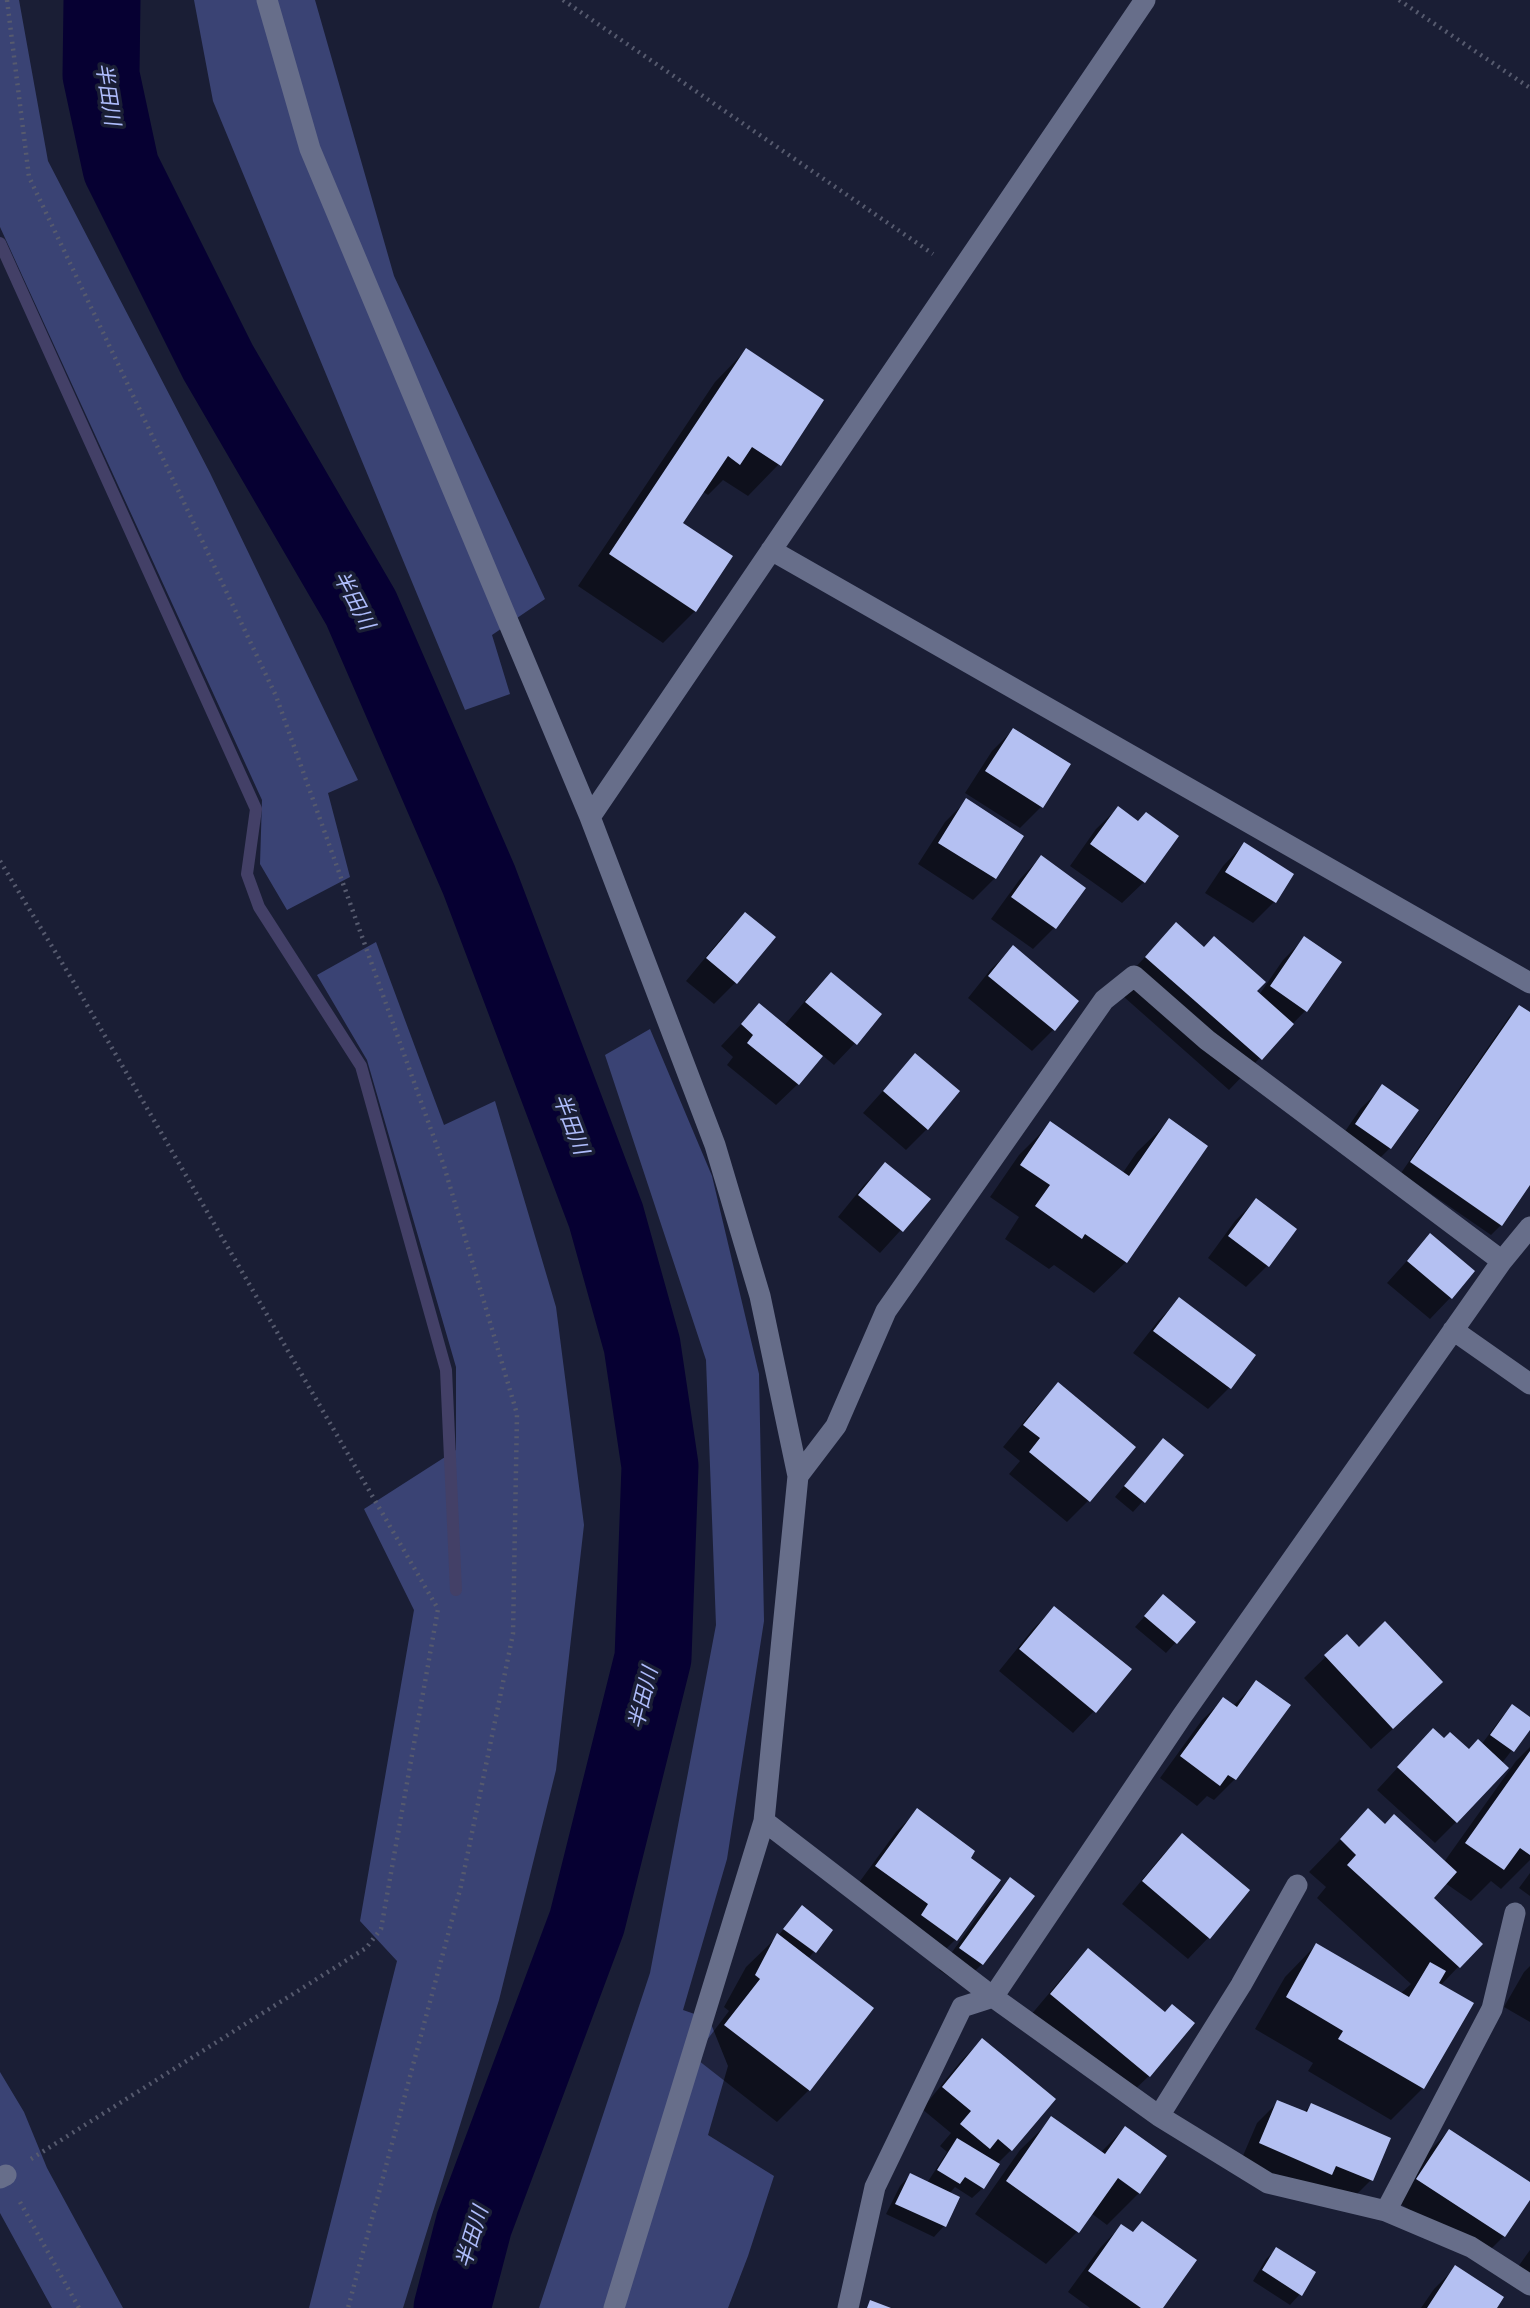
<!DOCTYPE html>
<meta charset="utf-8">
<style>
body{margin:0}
canvas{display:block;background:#1a1e35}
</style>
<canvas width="1530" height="2308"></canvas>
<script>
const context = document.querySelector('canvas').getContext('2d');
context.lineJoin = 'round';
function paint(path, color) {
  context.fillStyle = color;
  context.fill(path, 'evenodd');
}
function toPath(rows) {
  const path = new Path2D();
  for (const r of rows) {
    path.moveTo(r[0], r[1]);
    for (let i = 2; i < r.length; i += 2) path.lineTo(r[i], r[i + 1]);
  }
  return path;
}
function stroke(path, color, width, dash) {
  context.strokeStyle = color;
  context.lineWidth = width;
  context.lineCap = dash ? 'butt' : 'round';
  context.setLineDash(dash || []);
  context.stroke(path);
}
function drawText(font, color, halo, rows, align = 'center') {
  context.font = font + ' Commissioner,"Noto Sans JP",sans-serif';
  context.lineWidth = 7;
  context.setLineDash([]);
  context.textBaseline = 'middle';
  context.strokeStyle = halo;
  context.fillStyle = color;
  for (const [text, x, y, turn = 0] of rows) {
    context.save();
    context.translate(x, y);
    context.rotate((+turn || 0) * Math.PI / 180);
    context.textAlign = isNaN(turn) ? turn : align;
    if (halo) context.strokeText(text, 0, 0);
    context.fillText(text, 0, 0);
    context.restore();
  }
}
const green = toPath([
 [0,0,19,0,48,161,210,473,358,780,328,793,350,877,287,910,260,864,262,800,0,227],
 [194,0,315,0,394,276,545,599,492,635,510,694,465,710,213,101],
 [376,942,444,1125,495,1101,556,1307,584,1525,556,1770,499,2000,403,2308,309,2308,397,1961,360,1921,414,1610,364,1509,456,1450,456,1367,367,1060,317,975],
 [650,1029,712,1176,759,1374,764,1621,727,1859,683,2010,709,2019,728,2066,708,2135,774,2176,748,2256,728,2308,539,2308,650,1973,716,1625,706,1360,605,1055],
 [0,2072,24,2112,47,2168,123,2308,52,2308,0,2213]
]);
const shadow = toPath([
 [746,350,779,464,748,496,723,480,708,495,702,491,680,523,695,611,663,643,578,586,715,382],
 [1013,730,1069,765,1041,807,1020,828,965,793,992,751],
 [966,801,1021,836,995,878,973,900,918,864,945,822],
 [1118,808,1137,823,1177,836,1144,882,1122,903,1070,866,1096,829],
 [1244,844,1274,902,1253,923,1205,893,1223,866],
 [1041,857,1083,888,1054,928,1033,949,991,919,1020,879],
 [745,914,773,937,735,983,714,1004,686,981,724,935],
 [1176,924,1259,995,1283,960,1305,938,1306,1010,1229,1090,1115,989],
 [1013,948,1077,1001,1053,1030,1032,1051,968,998,991,969],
 [831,974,855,1043,834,1065,822,1055,798,1084,776,1105,727,1065,733,1057,721,1046,759,1005,784,1026,810,995],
 [1520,1007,1530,1014,1530,1182,1501,1225,1491,1235,1401,1173,1509,1017],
 [915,1055,927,1129,906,1150,863,1113],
 [1383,1087,1390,1148,1369,1169,1335,1146,1361,1108],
 [1169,1121,1126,1262,1094,1293,1054,1265,1049,1269,1005,1239,1019,1217,990,1197,1019,1155,1050,1124,1122,1174,1137,1152],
 [885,1164,929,1199,880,1253,838,1217,864,1185],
 [1256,1200,1295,1229,1267,1266,1246,1287,1208,1258,1235,1221],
 [1430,1235,1451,1297,1430,1319,1387,1283],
 [1179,1300,1253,1355,1229,1388,1208,1409,1133,1353,1158,1321],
 [1058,1385,1133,1447,1088,1501,1067,1522,1009,1474,1020,1461,1003,1447,1037,1406],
 [1153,1451,1143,1501,1133,1512,1115,1497],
 [1153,1607,1176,1642,1166,1653,1135,1627],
 [1054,1608,1094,1711,1073,1733,999,1671,1033,1629],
 [1347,1636,1420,1704,1371,1749,1304,1678],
 [1257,1682,1235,1779,1214,1800,1207,1796,1197,1806,1160,1778,1202,1720,1224,1699,1233,1706],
 [1512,1706,1530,1719,1530,1727,1456,1822,1435,1843,1377,1790,1412,1752,1444,1740,1469,1751,1481,1745,1502,1717],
 [1530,1747,1530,1860,1501,1889,1491,1881,1471,1901,1445,1883,1431,1898,1480,1944,1440,1986,1423,2088,1391,2120,1308,2071,1313,2063,1255,2029,1285,1977,1316,1945,1400,1994,1411,1984,1317,1898,1326,1887,1309,1872,1368,1811,1385,1826,1444,1862,1516,1761],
 [917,1811,968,1858,999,1880,955,1940,934,1961,855,1888,896,1832],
 [1182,1835,1209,1937,1188,1959,1122,1904,1161,1857],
 [1530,1873,1530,1896,1519,1888],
 [1010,1879,982,1964,961,1985,939,1970,989,1901],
 [802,1907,831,1930,808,1959,872,2008,809,2090,777,2122,694,2057,729,2011,724,2007,746,1967,778,1936],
 [1088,1950,1149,2076,1127,2097,1030,2016,1067,1972],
 [1530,1966,1530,2022,1504,2007,1524,1972],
 [982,2040,1011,2150,998,2163,983,2188,972,2198,955,2187,949,2194,958,2198,944,2226,934,2237,886,2214,900,2186,910,2175,927,2183,947,2152,940,2146,951,2133,922,2109,961,2061],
 [1278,2102,1304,2112,1311,2105,1371,2180,1350,2201,1239,2165,1257,2123],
 [1052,2119,1100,2153,1125,2128,1139,2193,1107,2225,1091,2213,1077,2232,1046,2264,975,2214,1020,2150],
 [1449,2131,1530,2184,1530,2197,1504,2236,1483,2257,1396,2201,1428,2152],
 [1121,2226,1161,2308,1090,2308,1068,2292,1100,2248],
 [1277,2249,1300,2294,1290,2305,1253,2281,1266,2259],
 [1530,2250,1530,2292,1510,2278],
 [1455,2268,1495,2308,1421,2308,1434,2289]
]);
const stream = toPath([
 [0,243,256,809,247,874,259,907,361,1066,446,1370,456,1590]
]);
const river = toPath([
 [102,0,101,75,121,168,218,362,361,608,479,880,606,1216,642,1345,660,1466,653,1658,587,1922,474,2224,452,2308]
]);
const building = toPath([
 [746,348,824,400,781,466,752,447,740,465,728,456,683,523,733,556,696,612,609,554],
 [1013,728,1071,764,1043,808,985,771],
 [966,798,1024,836,996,879,938,843],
 [1118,806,1138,821,1146,812,1179,836,1145,883,1090,844],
 [1244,842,1294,874,1276,903,1225,872],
 [1041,855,1086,888,1056,929,1011,897],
 [745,912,776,937,737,984,706,958],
 [1176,922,1204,947,1214,936,1266,982,1257,991,1294,1024,1262,1060,1145,957],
 [1304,936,1342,962,1307,1012,1270,986],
 [1013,945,1079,1001,1055,1031,988,976],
 [831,972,882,1014,857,1045,805,1002],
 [759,1003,823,1056,799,1085,747,1043,753,1035,741,1024],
 [1519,1005,1530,1012,1530,1185,1502,1226,1410,1162],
 [915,1053,960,1091,928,1130,883,1091],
 [1382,1084,1419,1110,1391,1149,1355,1124],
 [1169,1118,1208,1146,1127,1263,1085,1234,1082,1239,1035,1206,1050,1185,1020,1165,1050,1121,1129,1176],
 [885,1162,931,1199,903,1232,858,1195],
 [1256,1198,1297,1229,1269,1267,1228,1236],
 [1430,1233,1475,1271,1452,1299,1407,1261],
 [1179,1297,1256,1355,1231,1389,1153,1331],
 [1058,1382,1136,1447,1090,1502,1029,1452,1040,1438,1023,1425],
 [1163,1438,1184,1455,1145,1503,1124,1486],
 [1163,1594,1196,1622,1177,1644,1144,1616],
 [1054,1606,1132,1669,1096,1713,1019,1649],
 [1385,1621,1443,1682,1393,1729,1324,1655,1347,1634,1359,1647],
 [1256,1680,1291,1705,1236,1780,1228,1775,1220,1786,1180,1756,1223,1697,1237,1707],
 [1512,1704,1530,1717,1530,1730,1514,1752,1490,1735],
 [1433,1728,1444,1738,1450,1732,1469,1749,1478,1739,1509,1768,1457,1823,1397,1767],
 [1530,1751,1530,1855,1520,1848,1504,1870,1465,1843],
 [917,1808,975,1851,971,1858,1001,1880,957,1941,921,1915,928,1904,875,1866],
 [1368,1808,1385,1824,1394,1814,1457,1872,1434,1898,1483,1944,1460,1968,1347,1865,1356,1855,1340,1839],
 [1182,1833,1250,1890,1210,1939,1142,1881],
 [1010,1877,1035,1896,983,1965,959,1948],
 [802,1905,833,1930,816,1953,783,1929],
 [777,1933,874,2008,810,2091,724,2025,760,1979,755,1975],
 [1316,1943,1409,1997,1430,1962,1446,1971,1439,1983,1474,2003,1424,2089,1338,2039,1343,2031,1286,1997],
 [1088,1948,1165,2012,1172,2004,1195,2023,1150,2077,1050,1994],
 [982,2038,1056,2099,1012,2151,998,2139,990,2149,960,2124,971,2111,942,2087],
 [1277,2100,1307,2112,1311,2103,1391,2138,1373,2181,1336,2166,1332,2175,1259,2143],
 [1051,2116,1105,2154,1125,2126,1167,2156,1140,2194,1118,2178,1079,2233,1006,2181],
 [1449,2129,1530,2182,1530,2200,1505,2237,1416,2179],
 [957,2138,1000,2164,984,2189,965,2177,960,2184,937,2170],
 [910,2173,960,2197,946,2227,895,2204],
 [1142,2221,1197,2260,1163,2308,1141,2308,1088,2271,1121,2224,1133,2232],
 [1276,2247,1316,2272,1302,2296,1262,2270],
 [1455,2265,1504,2297,1497,2308,1427,2308],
 [870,2300,891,2308,867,2308]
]);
const path = toPath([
 [7,0,29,177,276,696,444,1166,517,1414,513,1634,461,1886,348,2308],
 [563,0,933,254],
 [1399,0,1530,88],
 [0,861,73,981,438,1609,381,1929,366,1948,31,2159],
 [20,2202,79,2308]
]);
const minor = toPath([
 [267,0,310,149,590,817,715,1145,760,1296,798,1476,764,1821,614,2308],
 [771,550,1530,983],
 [590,817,1145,0],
 [1453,1330,1530,1384],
 [798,1476,836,1426,886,1311,1104,1000,1134,976,1207,1040,1502,1261],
 [764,1821,993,1997,1159,2116,1268,2183,1386,2211,1471,2247,1530,2285],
 [1159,2116,1241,1985,1297,1885],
 [0,2178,6,2175],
 [1386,2211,1492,2009,1515,1913],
 [848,2308,875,2187,962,2007,993,1997,1182,1716,1502,1261,1530,1227]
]);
const waterNames = [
 ["半田川",108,94,81],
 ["半田川",354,600,62],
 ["半田川",571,1124,69],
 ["半田川",643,1698,-76],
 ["半田川",472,2237,-73]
];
paint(green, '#3a4374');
paint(shadow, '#0007');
stroke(stream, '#434067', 12);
stroke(river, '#060032', 77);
paint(building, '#b4c0f2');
stroke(path, '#565a6e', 4.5, [2, 5]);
stroke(minor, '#676e8a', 21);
drawText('italic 21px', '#aebcfb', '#1a1e35', waterNames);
</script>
